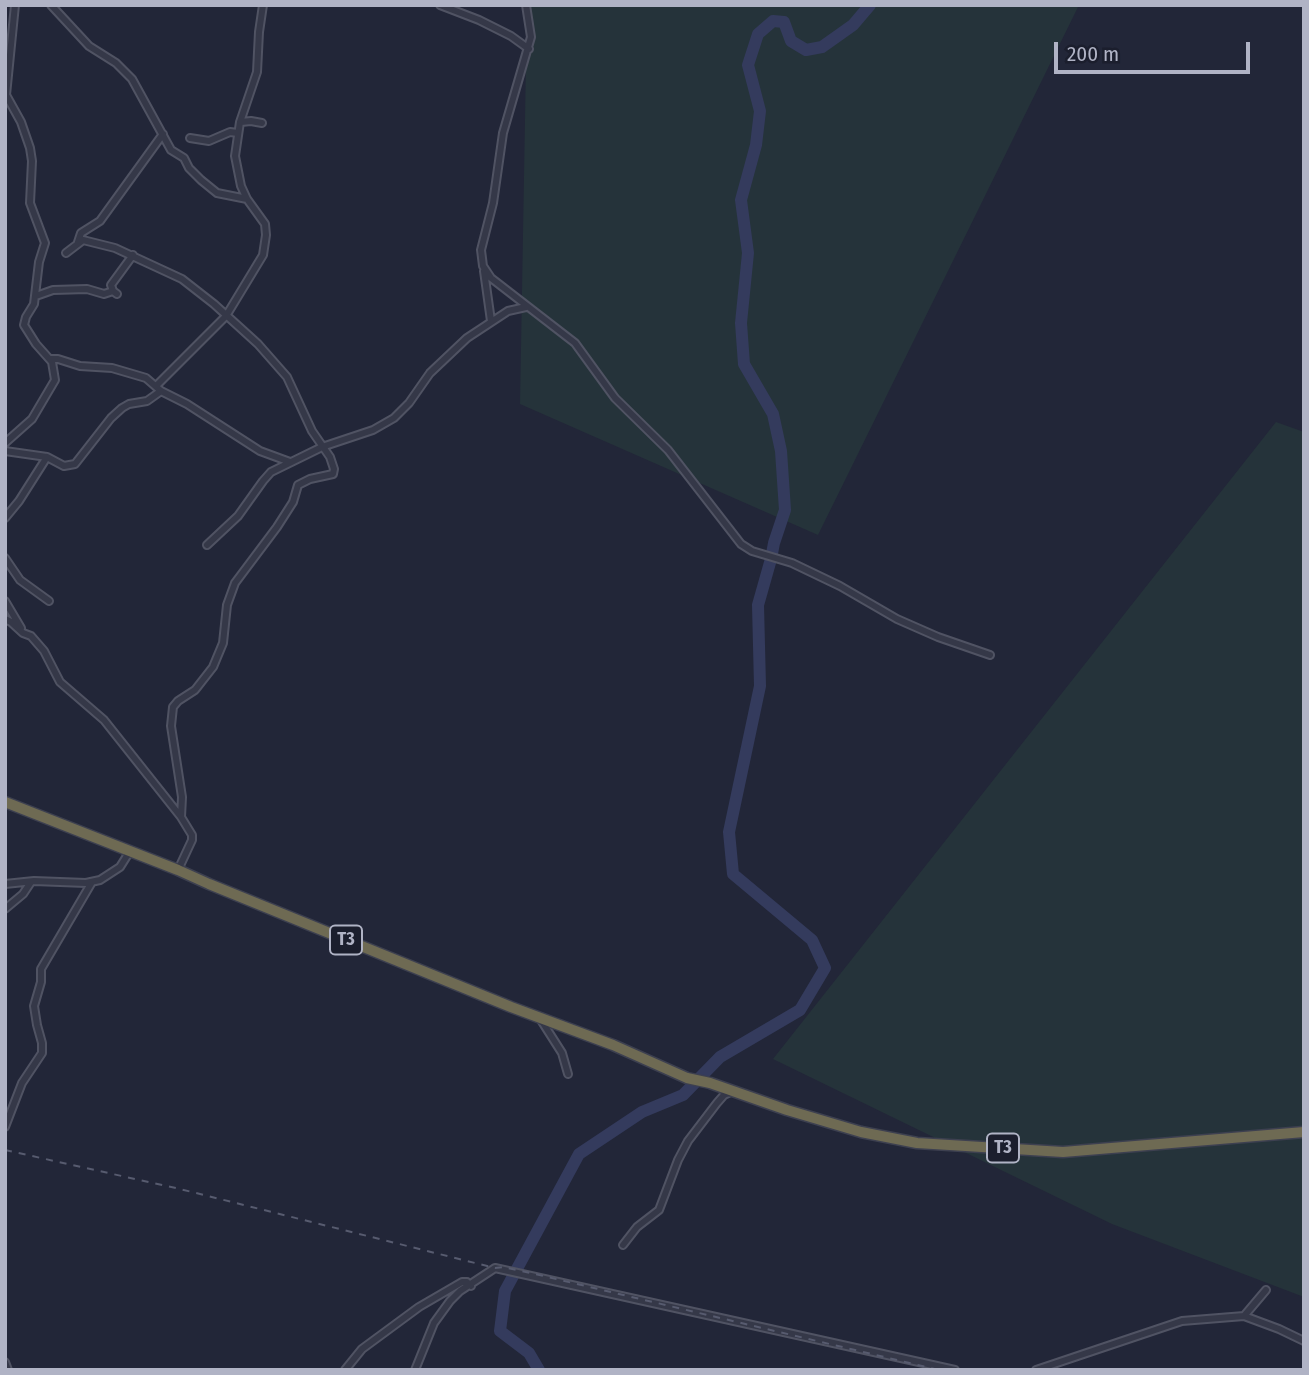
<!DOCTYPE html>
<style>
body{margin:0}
#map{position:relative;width:1309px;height:1375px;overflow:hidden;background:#222638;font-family:"Fira Sans Condensed",sans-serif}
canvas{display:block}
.frame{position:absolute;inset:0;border:7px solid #b0b3c5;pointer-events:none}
.scale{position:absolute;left:1054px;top:42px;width:196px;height:32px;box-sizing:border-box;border:4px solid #b0b3c5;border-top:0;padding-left:9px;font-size:21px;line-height:24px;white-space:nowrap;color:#b0b3c5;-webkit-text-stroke:5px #1b1e2d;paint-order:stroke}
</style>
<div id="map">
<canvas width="1309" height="1375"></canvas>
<div class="frame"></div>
<div class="scale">200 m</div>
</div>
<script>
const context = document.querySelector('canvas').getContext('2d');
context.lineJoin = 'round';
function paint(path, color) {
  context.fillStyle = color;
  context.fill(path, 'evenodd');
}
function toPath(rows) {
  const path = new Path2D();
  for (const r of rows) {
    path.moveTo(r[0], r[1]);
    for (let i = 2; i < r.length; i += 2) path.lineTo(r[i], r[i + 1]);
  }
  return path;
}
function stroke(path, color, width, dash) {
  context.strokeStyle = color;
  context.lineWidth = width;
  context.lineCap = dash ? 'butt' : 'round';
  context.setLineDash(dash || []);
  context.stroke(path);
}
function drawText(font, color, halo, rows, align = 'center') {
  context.font = font + ' "Fira Sans Condensed",sans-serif';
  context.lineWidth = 5;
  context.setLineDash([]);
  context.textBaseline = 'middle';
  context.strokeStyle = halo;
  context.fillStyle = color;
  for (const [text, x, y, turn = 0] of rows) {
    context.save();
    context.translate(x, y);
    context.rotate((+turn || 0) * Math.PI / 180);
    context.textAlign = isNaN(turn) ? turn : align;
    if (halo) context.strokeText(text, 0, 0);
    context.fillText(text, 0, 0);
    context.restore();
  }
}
const green = toPath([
 [527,5,1079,5,818,535,520,404],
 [1276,422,1304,432,1304,1297,1112,1224,773,1059]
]);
const river = toPath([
 [539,1370,529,1353,500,1331,505,1291,579,1154,642,1112,683,1095,720,1057,800,1010,825,968,812,940,733,874,729,832,760,686,758,605,771,559,774,543,785,510,781,451,773,414,744,364,741,323,748,253,741,200,756,145,760,111,748,65,758,34,773,21,784,22,791,41,806,50,822,47,853,25,870,5]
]);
const minor = toPath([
 [51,5,89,46,116,63,132,79,171,150,184,158,189,168,201,180,217,193,247,199],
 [440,5,479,20,511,36,529,49],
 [526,5,531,37,503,133,493,203,481,250,483,266,491,278,575,343,615,398,668,450,741,544,752,551,792,563,840,586,897,619,938,637,990,655],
 [241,122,251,121,262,123],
 [190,138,209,141,230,132,238,133],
 [78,242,81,233,100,221,163,134],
 [66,253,83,240,115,248,182,279,214,304,258,344,287,377,312,431,330,457,334,469,333,474,310,479,298,485,293,502,277,527,235,583,227,605,223,643,213,667,195,690,178,701,173,707,171,726,182,797,181,817],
 [484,271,491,321],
 [117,294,113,291,111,285,133,255],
 [36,296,53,290,87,289,104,294,113,291],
 [50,359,58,359,80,366,112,368,146,378,161,391,187,404,260,451,290,462],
 [156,386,226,316,263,255,266,235,265,224,247,199,241,186,235,156,240,122,257,72,259,32,263,5],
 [5,443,32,419,55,380,52,362,36,344,24,325,26,317,34,304,39,262,45,243,30,203,32,161,30,148,21,122,6,95,15,5],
 [5,451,47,457,64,466,75,464,111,418,122,408,129,404,147,401,161,391],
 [5,518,19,501,47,457],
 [207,545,238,516,263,481,271,472,322,447,373,430,394,418,409,403,430,373,467,338,508,311,526,307],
 [5,558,20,580,49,601],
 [5,601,21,628],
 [5,619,11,622,23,633,31,636,44,651,60,682,104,720,181,817,192,835,192,840,178,870],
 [5,884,34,881,86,883,100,880,120,867,130,851],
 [5,909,23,894,31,882],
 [541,1020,562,1053,568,1074],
 [5,1127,22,1083,42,1053,42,1043,37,1025,34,1006,41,982,41,969,92,882],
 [623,1245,637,1227,659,1210,678,1160,688,1141,717,1103,724,1095,733,1091],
 [1244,1316,1279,1329,1304,1341],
 [5,1362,8,1370],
 [345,1370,362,1349,419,1307,462,1282,467,1282,471,1286],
 [415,1370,434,1323,450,1301,460,1291,495,1268,955,1370],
 [1036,1370,1182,1321,1244,1316,1266,1290]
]);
const highway = toPath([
 [5,802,178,870,209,884,511,1007,613,1045,687,1078,710,1083,787,1110,861,1132,917,1143,1063,1152,1304,1132]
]);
const rail = toPath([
 [5,1150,180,1189,495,1268,503,1267,535,1274,939,1370]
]);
const shields = [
 [346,940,32],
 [1003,1148,32]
];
const shieldNames = [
 ["T3",346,940],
 ["T3",1003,1148]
];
paint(green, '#25333a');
stroke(river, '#343b5d', 12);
stroke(minor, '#505363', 10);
stroke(highway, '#3d4050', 13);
stroke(minor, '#353848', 6);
stroke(highway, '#6e6a53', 10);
stroke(rail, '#575b6f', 2, [7, 7]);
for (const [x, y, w] of shields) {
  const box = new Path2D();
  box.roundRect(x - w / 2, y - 14.5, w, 29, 5);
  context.fillStyle = '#1b1e2d';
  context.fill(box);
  stroke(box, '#b0b3c5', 2);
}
drawText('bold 18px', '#b0b3c5', null, shieldNames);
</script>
